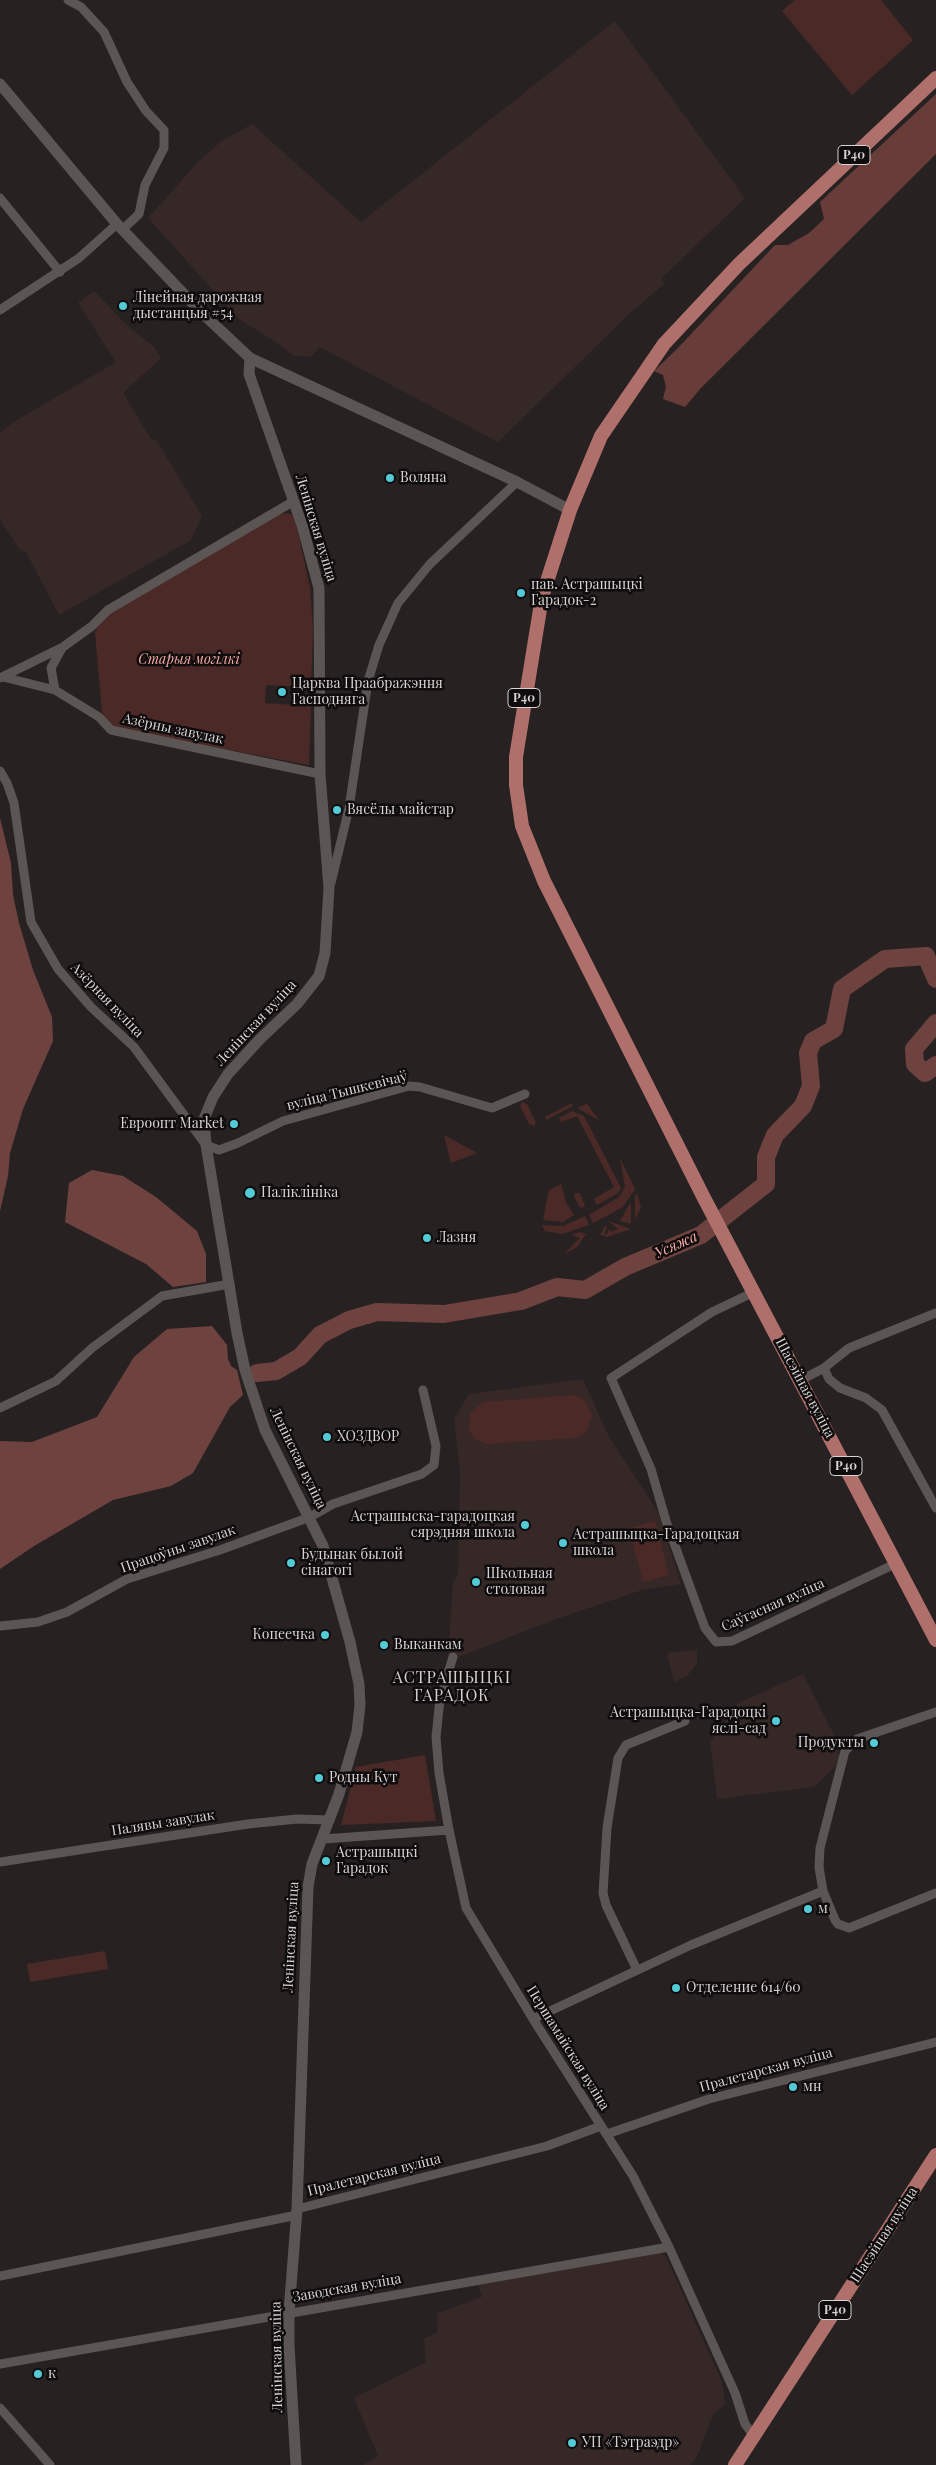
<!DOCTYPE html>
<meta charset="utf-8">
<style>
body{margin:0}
canvas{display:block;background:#272221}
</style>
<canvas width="936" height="2465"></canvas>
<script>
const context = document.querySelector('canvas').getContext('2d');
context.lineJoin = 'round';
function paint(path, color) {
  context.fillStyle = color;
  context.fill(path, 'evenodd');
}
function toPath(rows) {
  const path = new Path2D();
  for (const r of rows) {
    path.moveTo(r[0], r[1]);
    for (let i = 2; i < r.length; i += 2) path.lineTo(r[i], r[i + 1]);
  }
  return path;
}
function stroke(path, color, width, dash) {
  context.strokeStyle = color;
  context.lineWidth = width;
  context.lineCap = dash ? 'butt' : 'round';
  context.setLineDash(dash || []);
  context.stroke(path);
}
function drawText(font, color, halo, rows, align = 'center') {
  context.font = font + ' "Playfair Display",serif';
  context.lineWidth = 5;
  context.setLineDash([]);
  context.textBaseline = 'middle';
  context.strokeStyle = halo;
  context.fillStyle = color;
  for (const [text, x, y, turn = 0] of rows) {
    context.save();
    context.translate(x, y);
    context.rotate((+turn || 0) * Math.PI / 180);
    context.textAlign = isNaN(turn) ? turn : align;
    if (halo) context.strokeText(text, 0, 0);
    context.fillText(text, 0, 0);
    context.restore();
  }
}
const built = toPath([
 [615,21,745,198,661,279,664,284,628,315,498,442,320,347,310,357,294,356,268,337,239,319,148,218,200,160,222,141,252,124,361,222],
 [94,291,128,326,154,347,161,358,123,393,151,439,157,441,202,516,191,540,59,615,26,552,20,550,0,519,0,433,12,423,116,362,78,303],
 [583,1379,608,1435,659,1514,681,1584,642,1590,559,1618,458,1657,448,1657,453,1584,458,1573,460,1471,454,1419,469,1394],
 [697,1650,697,1663,687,1676,674,1682,667,1653],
 [803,1674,836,1739,840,1761,814,1787,717,1799,710,1742,738,1703],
 [660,2252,666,2257,722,2382,725,2404,713,2415,697,2457,690,2465,363,2465,378,2456,354,2398,426,2362,424,2338,437,2333,438,2313,482,2297,477,2283]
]);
const green = toPath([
 [795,0,881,0,913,40,852,95,782,11],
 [287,513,293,515,295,519,310,588,313,628,311,687,266,685,265,703,311,706,309,765,113,728,105,721,102,711,95,632,103,618,278,515],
 [522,1102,527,1104,536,1123,534,1126,529,1124,520,1106],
 [572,1103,573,1106,546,1120,545,1117],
 [587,1104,599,1120,577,1108],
 [572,1111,584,1116,621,1188,618,1193,597,1205,594,1199,614,1187,577,1116,561,1122,559,1118],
 [444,1135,477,1153,451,1163],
 [620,1158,635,1189,623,1207,593,1223,589,1215,619,1197,625,1187],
 [561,1184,566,1202,574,1215,563,1222,543,1220,549,1190],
 [575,1193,580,1193,585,1206,581,1208,579,1206,574,1196],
 [637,1194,641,1207,635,1220,635,1197],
 [631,1202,631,1224,620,1221],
 [585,1216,589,1225,562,1234,545,1231,542,1225,563,1226],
 [608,1221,631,1229,607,1237,600,1235,605,1226,607,1226,604,1235,607,1234,609,1229,611,1232,618,1229],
 [580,1232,586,1234,577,1247,564,1254,580,1238,571,1235],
 [574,1395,585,1400,592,1415,587,1431,578,1438,486,1444,475,1439,469,1430,470,1413,483,1402],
 [655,1521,669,1575,643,1582,629,1528],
 [425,1755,436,1821,341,1825,356,1767],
 [105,1951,108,1969,30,1982,27,1964]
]);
const forest = toPath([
 [936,94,936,154,700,389,685,407,663,399,666,387,663,375,654,371,677,349,775,245,788,245,809,233,824,219,820,202]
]);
const water = toPath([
 [0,818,11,863,13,895,19,923,33,970,52,1017,53,1041,23,1109,10,1153,8,1176,0,1211],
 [92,1170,123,1176,156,1197,197,1231,206,1254,206,1282,173,1287,146,1264,65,1222,69,1183],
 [212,1326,227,1345,228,1359,231,1366,237,1370,243,1395,230,1407,193,1473,171,1486,113,1500,34,1546,0,1569,0,1441,32,1442,97,1417,134,1357,167,1329]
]);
const river = toPath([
 [936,1023,914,1049,915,1064,925,1073,936,1065],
 [257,1373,276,1371,300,1357,320,1335,349,1320,377,1312,444,1314,521,1301,557,1287,585,1290,625,1267,701,1235,766,1184,766,1157,775,1135,803,1106,811,1086,808,1053,813,1041,834,1029,842,989,885,959,926,956,936,979]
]);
const minor = toPath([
 [68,0,81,7,104,32,127,82,146,111,164,130,164,148,145,185,139,214,123,229],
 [0,198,60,272],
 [0,310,79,258,117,224],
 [3,677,55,690,99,717,111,730,320,774],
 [0,678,63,647,92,626,108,610,294,501],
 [55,690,51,668,62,648],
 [0,771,7,783,14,803,31,922,58,969,91,1007,134,1047,206,1145,219,1150,238,1143,283,1121,409,1086,420,1087,492,1108,525,1094],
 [331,883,349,808,368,681,379,645,398,603,430,564,517,482],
 [754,1292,712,1312,611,1378,651,1469,666,1521,705,1628,716,1642,732,1641,897,1563],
 [824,1368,829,1379,840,1388,866,1398,882,1410,936,1508],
 [801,1380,824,1368,849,1348,936,1313],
 [0,1408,56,1381,92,1348,162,1296,230,1284],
 [0,1626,38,1622,67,1612,127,1579,220,1550,310,1517,333,1504,422,1474,434,1465,436,1446,423,1390],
 [453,1657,440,1699,436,1737,439,1773,449,1830,466,1908,533,2019,633,2176,669,2247,735,2393,745,2424,754,2436],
 [323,1839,449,1830],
 [0,1862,248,1824,297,1819,330,1820],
 [823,1891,819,1867,820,1848,845,1751,857,1739,936,1712],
 [637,1970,606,1905,603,1893,607,1828,618,1758,626,1745,685,1721],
 [533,2019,691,1945,823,1891,835,1920,838,1924,849,1928,936,1893],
 [607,2134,709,2099,936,2042],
 [297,2209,547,2146,601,2126],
 [0,2276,297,2215],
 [0,2364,669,2247],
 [0,2408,50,2465]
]);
const tertiary = toPath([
 [0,84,117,224,201,312,250,358,517,482,570,510],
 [250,358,249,374,302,525,319,588,320,774,329,888,325,953,319,976,297,1004,260,1039,228,1074,213,1097,204,1119,206,1145,237,1333,245,1370,265,1430,323,1546,350,1642,359,1684,360,1705,357,1732,339,1794,312,1864,308,1887,297,2209,289,2312,289,2345,296,2465]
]);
const primary = toPath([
 [936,78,739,264,664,344,601,436,570,510,542,597,516,757,516,785,522,826,544,881,704,1198,936,1640],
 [735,2465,936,2155]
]);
const markers = [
 [123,306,5,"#52cbd7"],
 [390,478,5,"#52cbd7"],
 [521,593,5,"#52cbd7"],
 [282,692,5,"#52cbd7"],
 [337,810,5,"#52cbd7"],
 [234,1124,5,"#52cbd7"],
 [250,1193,6,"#52cbd7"],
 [427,1238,5,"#52cbd7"],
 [327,1437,5,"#52cbd7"],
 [525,1525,5,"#52cbd7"],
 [563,1543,5,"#52cbd7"],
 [291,1563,5,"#52cbd7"],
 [476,1582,5,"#52cbd7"],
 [325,1635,5,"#52cbd7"],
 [384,1645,5,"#52cbd7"],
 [776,1721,5,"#52cbd7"],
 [874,1743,5,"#52cbd7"],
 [319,1778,5,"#52cbd7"],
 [326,1861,5,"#52cbd7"],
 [808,1909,5,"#52cbd7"],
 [676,1988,5,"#52cbd7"],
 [793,2087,5,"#52cbd7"],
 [38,2374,5,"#52cbd7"],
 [572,2443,5,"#52cbd7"]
];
const shields = [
 [854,155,32],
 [524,698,32],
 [846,1466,32],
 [835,2310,32]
];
const shieldNames = [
 ["Р40",854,155],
 ["Р40",524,698],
 ["Р40",846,1466],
 ["Р40",835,2310]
];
const poiNames = [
 ["Лінейная дарожная",133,298],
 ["дыстанцыя #54",133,314],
 ["Воляна",400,478],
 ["пав. Астрашыцкі",531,585],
 ["Гарадок-2",531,601],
 ["Царква Праабражэння",292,684],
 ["Гасподняга",292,700],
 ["Вясёлы майстар",347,810],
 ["Евроопт Market",224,1124,"right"],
 ["Паліклініка",261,1193],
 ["Лазня",437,1238],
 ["ХОЗДВОР",337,1437],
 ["Астрашыска-гарадоцкая",515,1517,"right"],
 ["сярэдняя школа",515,1533,"right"],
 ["Астрашыцка-Гарадоцкая",573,1535],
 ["школа",573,1551],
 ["Будынак былой",301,1555],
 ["сінагогі",301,1571],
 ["Школьная",486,1574],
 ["столовая",486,1590],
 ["Копеечка",315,1635,"right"],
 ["Выканкам",394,1645],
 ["Астрашыцка-Гарадоцкі",766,1713,"right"],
 ["яслі-сад",766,1729,"right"],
 ["Продукты",864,1743,"right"],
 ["Родны Кут",329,1778],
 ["Астрашыцкі",336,1853],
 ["Гарадок",336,1869],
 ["м",818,1909],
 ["Отделение 614/60",686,1988],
 ["мн",803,2087],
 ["к",48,2374],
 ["УП «Тэтраэдр»",582,2443]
];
const streetNames = [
 ["Ленінская вуліца",316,528,73],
 ["Азёрны завулак",173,729,12],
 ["Азёрная вуліца",107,1000,46],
 ["Ленінская вуліца",256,1023,-47],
 ["вуліца Тышкевічаў",347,1091,-14],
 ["Шасэйная вуліца",805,1388,62],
 ["Ленінская вуліца",298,1458,64],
 ["Працоўны завулак",178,1549,-19],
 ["Саўгасная вуліца",773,1605,-24],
 ["Палявы завулак",163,1823,-9],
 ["Ленінская вуліца",291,1937,-87],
 ["Першамайская вуліца",568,2048,58],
 ["Пралетарская вуліца",766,2070,-15],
 ["Пралетарская вуліца",374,2175,-14],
 ["Шасэйная вуліца",884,2235,-57],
 ["Заводская вуліца",347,2288,-10],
 ["Ленінская вуліца",277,2357,-91]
];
const parkNames = [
 ["Старыя могілкі",189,660]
];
const waterNames = [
 ["Усяжа",676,1245,-24]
];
const quarterNames = [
 ["АСТРАШЫЦКІ",452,1678],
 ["ГАРАДОК",452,1696]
];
paint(built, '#352827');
paint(green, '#4b2927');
paint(forest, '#683c39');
paint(water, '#6e423f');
stroke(river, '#6e423f', 18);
stroke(minor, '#5b5554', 9);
stroke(tertiary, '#5b5554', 11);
stroke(primary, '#af6f6b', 14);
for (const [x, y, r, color] of markers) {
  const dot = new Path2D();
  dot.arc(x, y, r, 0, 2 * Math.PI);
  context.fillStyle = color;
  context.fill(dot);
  stroke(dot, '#0e0c0c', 2);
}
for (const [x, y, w] of shields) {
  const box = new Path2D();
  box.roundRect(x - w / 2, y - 9.5, w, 19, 4);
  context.fillStyle = '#0e0c0c';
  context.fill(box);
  stroke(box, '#d7d3d2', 1);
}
drawText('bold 12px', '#d7d3d2', null, shieldNames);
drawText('14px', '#d7d3d2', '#0e0c0c', poiNames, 'left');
drawText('14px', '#d7d3d2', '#0e0c0c', streetNames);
drawText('italic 14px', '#f6a9a3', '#0e0c0c', parkNames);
drawText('italic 15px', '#f5a8a2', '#0e0c0c', waterNames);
context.letterSpacing = '1px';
drawText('16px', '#d7cfce', '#0e0c0c', quarterNames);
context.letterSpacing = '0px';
</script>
